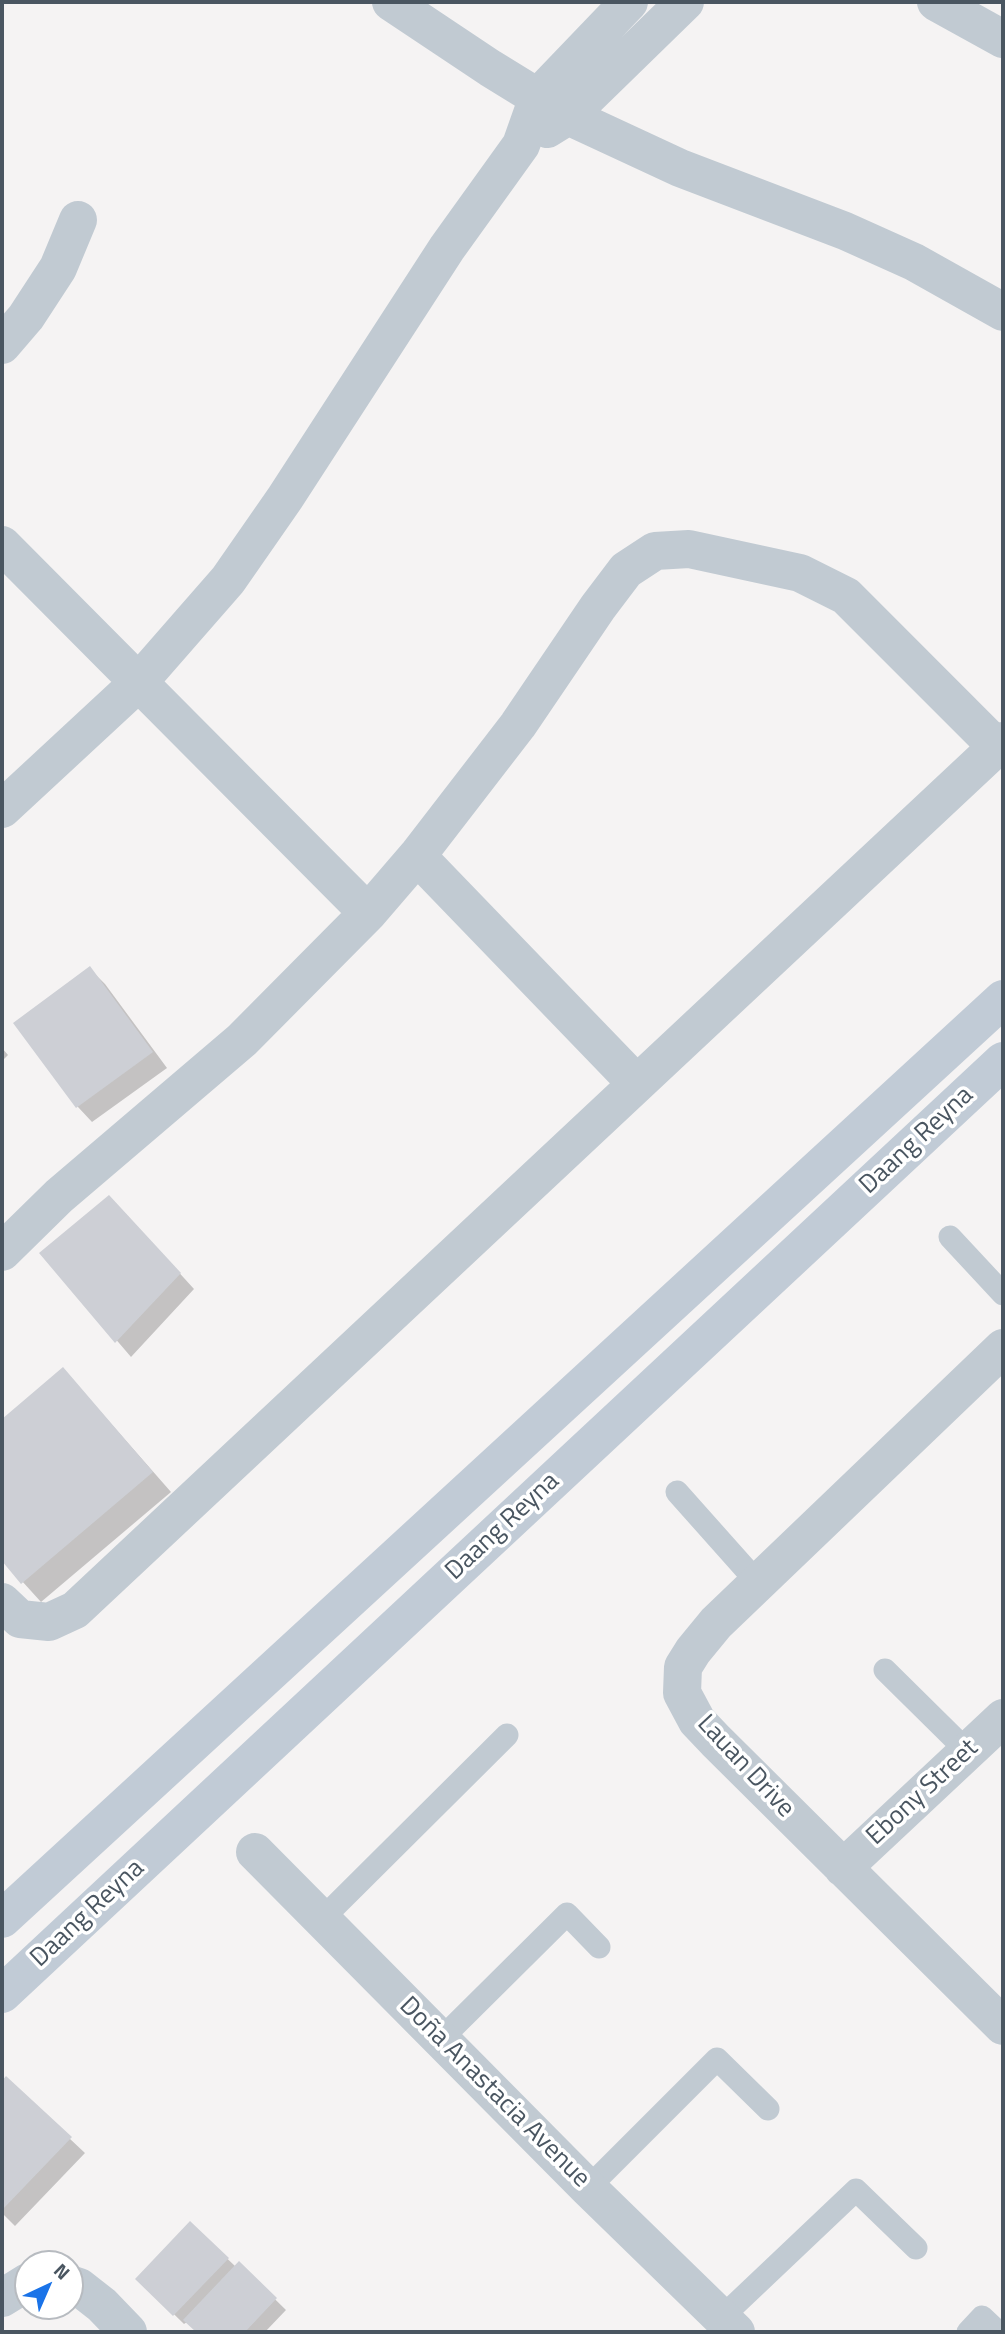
<!DOCTYPE html>
<meta charset="utf-8">
<style>
body{margin:0}
#map{position:relative;width:1005px;height:2334px;overflow:hidden;background:#f5f3f3;font-family:"Titillium Web",sans-serif}
canvas{display:block}
.frame{position:absolute;inset:0;border:4px solid #4a5661;pointer-events:none}
.north{position:absolute;left:14px;top:2250px;width:70px;height:70px;box-sizing:border-box;background:#fff;border:2px solid #b7bbc0;border-radius:50%;rotate:44deg;font-size:19px;font-weight:700;line-height:28px;text-align:center;color:#4a5661}
.north::after{content:'';display:block;margin:auto;width:24px;height:32px;background:#1a73e8;clip-path:polygon(50% 0,100% 100%,50% 72%,0 100%)}
</style>
<div id="map">
<canvas width="1005" height="2334"></canvas>
<div class="frame"></div>
<div class="north">N</div>
</div>
<script>
const context = document.querySelector('canvas').getContext('2d');
context.lineJoin = 'round';
function paint(path, color) {
  context.fillStyle = color;
  context.fill(path, 'evenodd');
}
function toPath(rows) {
  const path = new Path2D();
  for (const r of rows) {
    path.moveTo(r[0], r[1]);
    for (let i = 2; i < r.length; i += 2) path.lineTo(r[i], r[i + 1]);
  }
  return path;
}
function stroke(path, color, width, dash) {
  context.strokeStyle = color;
  context.lineWidth = width;
  context.lineCap = dash ? 'butt' : 'round';
  context.setLineDash(dash || []);
  context.stroke(path);
}
function drawText(font, color, halo, rows, align = 'center') {
  context.font = font + ' "Titillium Web",sans-serif';
  context.lineWidth = 7;
  context.setLineDash([]);
  context.textBaseline = 'middle';
  context.strokeStyle = halo;
  context.fillStyle = color;
  for (const [text, x, y, turn = 0] of rows) {
    context.save();
    context.translate(x, y);
    context.rotate((+turn || 0) * Math.PI / 180);
    context.textAlign = isNaN(turn) ? turn : align;
    if (halo) context.strokeText(text, 0, 0);
    context.fillText(text, 0, 0);
    context.restore();
  }
}
const shadow = toPath([
 [90,969,105,984,167,1068,92,1122,78,1107,15,1023],
 [2,1048,8,1055,2,1061],
 [124,1212,194,1289,131,1357,42,1253],
 [63,1369,171,1492,41,1602,2,1559,2,1421],
 [6,2079,85,2153,15,2226,2,2213,2,2083],
 [190,2223,236,2267,239,2264,286,2310,265,2332,198,2332,187,2322,184,2324,137,2278]
]);
const building = toPath([
 [90,966,153,1052,76,1108,13,1023],
 [109,1195,181,1273,115,1343,39,1253],
 [63,1367,153,1472,21,1584,2,1561,2,1419],
 [6,2076,72,2137,2,2210,2,2081],
 [190,2221,229,2258,173,2316,135,2279],
 [239,2261,277,2298,245,2332,196,2332,183,2320]
]);
const lane = toPath([
 [950,1237,1003,1294],
 [677,1492,758,1583],
 [885,1670,967,1751],
 [321,1920,507,1735],
 [441,2039,567,1914,599,1947],
 [588,2188,717,2059,768,2109],
 [721,2318,856,2190,916,2248],
 [968,2332,982,2317,998,2332]
]);
const street = toPath([
 [391,2,490,68,568,116,680,168,845,231,914,262,1003,312],
 [936,2,1003,39],
 [547,129,568,116,685,2],
 [2,345,26,317,58,268,78,220],
 [2,545,368,913],
 [2,809,138,683,228,580,285,498,447,248,521,145,538,97,629,2],
 [417,856,636,1083],
 [2,1252,59,1196,242,1040,368,913,417,856,518,725,598,607,626,570,655,551,689,549,800,573,846,596,997,747],
 [1003,1348,716,1623,693,1651,683,1667,682,1693,697,1721,716,1741,1003,2026],
 [2,1602,20,1619,49,1622,75,1610,1003,741],
 [255,1852,588,2188,736,2332],
 [843,1868,1003,1718],
 [70,2284,79,2287,102,2305,128,2332],
 [2,2298,28,2282]
]);
const secondary = toPath([
 [2,1919,1003,999],
 [2,1994,1003,1061]
]);
const streetNames = [
 ["Daang Reyna",917,1141,-43],
 ["Daang Reyna",503,1527,-43],
 ["Lauan Drive",745,1767,47],
 ["Ebony Street",923,1793,-43],
 ["Daang Reyna",88,1914,-43],
 ["Doña Anastacia Avenue",494,2093,45]
];
paint(shadow, '#0003');
paint(building, '#cdcfd5');
stroke(lane, '#c1cad2', 23);
stroke(street, '#c1cad2', 38);
stroke(secondary, '#c1cbd6', 38);
drawText('26px', '#4a5661', '#fff', streetNames);
</script>
